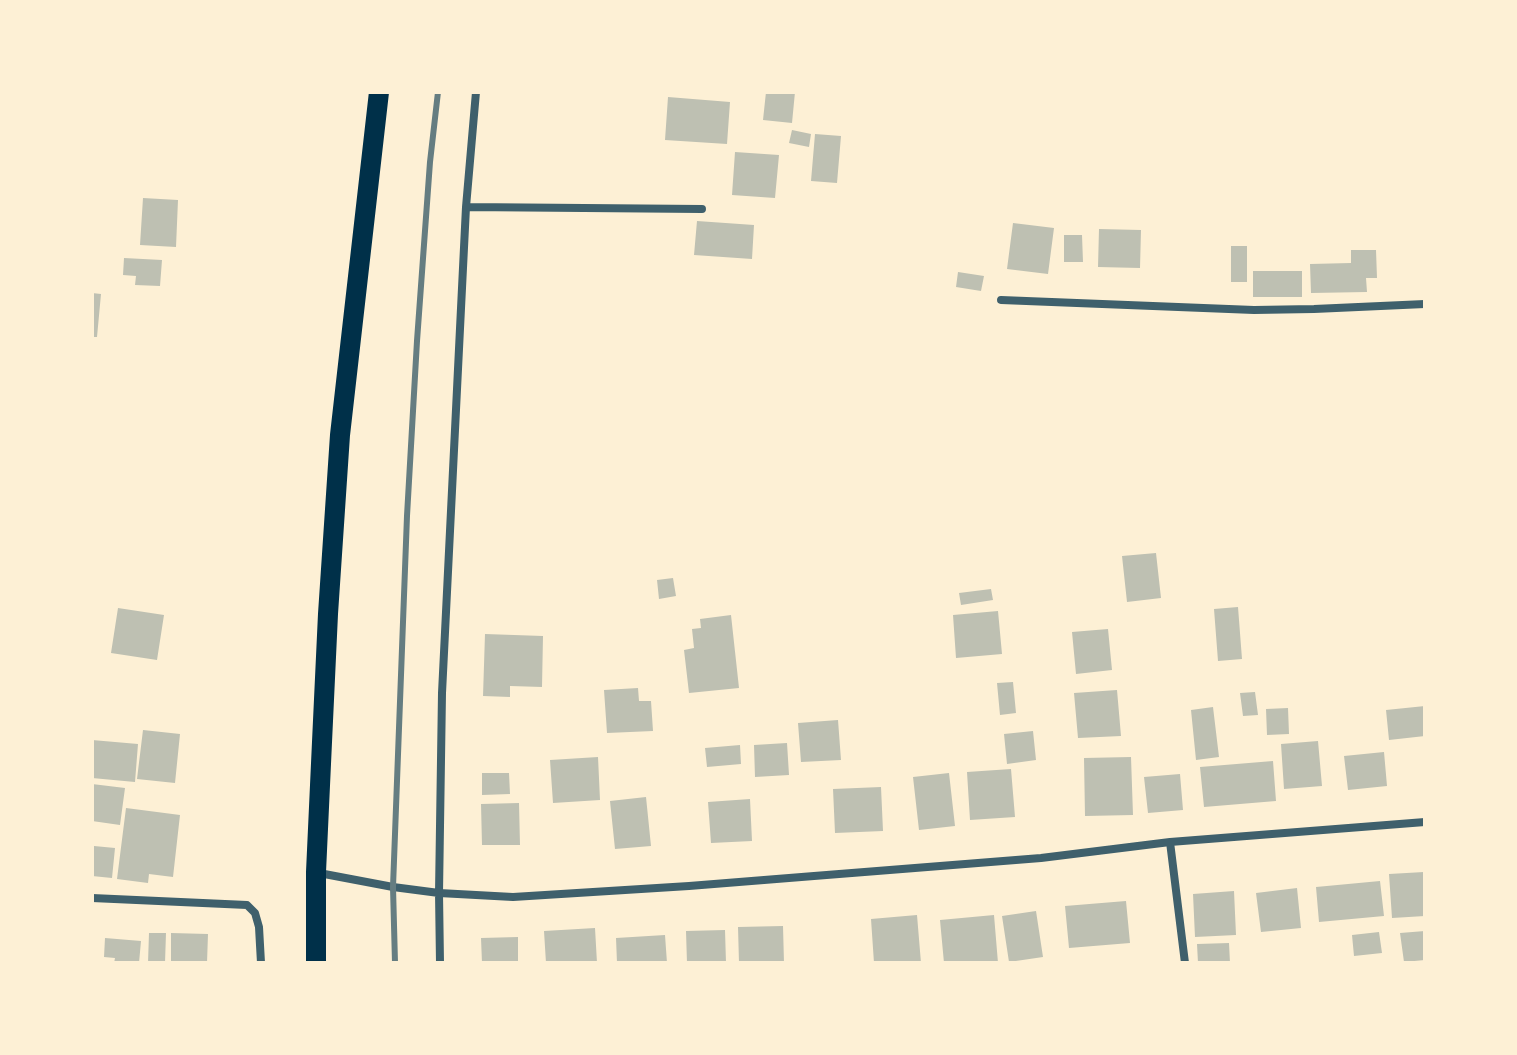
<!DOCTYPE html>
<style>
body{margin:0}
#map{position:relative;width:1517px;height:1055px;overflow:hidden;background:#fdf0d5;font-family:"DejaVu Sans",sans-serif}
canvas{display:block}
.frame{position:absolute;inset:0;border:94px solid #fdf0d5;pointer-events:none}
</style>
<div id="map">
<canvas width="1517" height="1055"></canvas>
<div class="frame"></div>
</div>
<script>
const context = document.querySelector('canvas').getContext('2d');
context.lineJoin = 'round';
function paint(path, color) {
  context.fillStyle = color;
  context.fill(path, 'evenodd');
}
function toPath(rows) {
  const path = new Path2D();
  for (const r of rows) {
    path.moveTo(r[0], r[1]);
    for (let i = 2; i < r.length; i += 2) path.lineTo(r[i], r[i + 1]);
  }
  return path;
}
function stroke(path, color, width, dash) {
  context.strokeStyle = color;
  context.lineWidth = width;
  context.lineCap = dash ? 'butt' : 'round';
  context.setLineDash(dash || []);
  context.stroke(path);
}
const building = toPath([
 [766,92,795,92,792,123,763,120],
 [668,97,730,102,727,144,665,140],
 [792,130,811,134,809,147,789,143],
 [815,134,841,136,837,183,811,181],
 [735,152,779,155,775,198,732,195],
 [143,198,178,200,176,247,140,245],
 [697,221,754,225,752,259,694,255],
 [1013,223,1054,228,1048,274,1007,269],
 [1099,229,1141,230,1140,268,1098,267],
 [1064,235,1082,235,1083,262,1064,262],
 [1231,246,1247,246,1247,282,1231,282],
 [1351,250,1376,250,1377,278,1366,278,1367,292,1311,293,1310,264,1351,263],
 [124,258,162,260,160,286,135,285,136,276,123,275],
 [1253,271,1302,271,1302,297,1253,297],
 [958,272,984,276,981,291,956,287],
 [92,293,101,294,97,337,92,337],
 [1156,553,1161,598,1127,602,1122,556],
 [673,578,676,596,659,599,657,580],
 [991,589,993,600,961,605,959,593],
 [1238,607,1242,659,1218,661,1214,609],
 [118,608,164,615,157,660,111,653],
 [998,611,1002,654,956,658,953,615],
 [731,615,739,688,689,693,684,650,694,648,692,629,701,628,700,619],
 [1108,629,1112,670,1076,674,1072,632],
 [485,634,543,636,542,687,510,686,510,697,483,696],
 [1013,682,1016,713,1000,715,997,683],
 [638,688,639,701,651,701,653,731,607,733,604,690],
 [1117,690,1121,736,1078,738,1074,693],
 [1255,692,1258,715,1243,716,1240,693],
 [1425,706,1425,736,1389,740,1386,710],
 [1213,707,1219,757,1196,760,1191,710],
 [1288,708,1289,734,1267,735,1266,709],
 [838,720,841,760,801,762,798,723],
 [143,730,180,734,175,783,137,779],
 [1033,731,1036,760,1007,764,1004,734],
 [92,740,138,744,135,782,92,778],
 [1318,741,1322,786,1284,789,1281,744],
 [787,743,789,775,755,777,754,745],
 [740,745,741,764,707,767,705,748],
 [1384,752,1387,786,1348,790,1344,756],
 [598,757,600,800,553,803,550,760],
 [1131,757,1133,815,1085,816,1084,758],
 [1273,761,1276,801,1204,807,1200,767],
 [1011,769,1015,817,970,820,967,772],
 [482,773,509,773,510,794,482,795],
 [949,773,955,826,919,830,913,777],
 [1180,774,1183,810,1148,813,1144,777],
 [92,784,125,788,120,825,92,821],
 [881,787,883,831,835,833,833,789],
 [646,797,651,846,615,849,610,801],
 [750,799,752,841,711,843,708,802],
 [519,803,520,845,482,845,481,804],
 [126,808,180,815,173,877,149,874,148,883,117,879],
 [94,846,115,848,112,878,92,876],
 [1424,872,1425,916,1392,918,1389,874],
 [1380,881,1384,916,1319,922,1316,887],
 [1297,888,1301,928,1261,932,1256,893],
 [1234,891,1236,935,1195,937,1193,894],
 [1126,901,1130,943,1069,948,1065,906],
 [1036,911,1043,957,1009,962,1002,916],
 [917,915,921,963,874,963,871,919],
 [994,915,998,963,944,963,940,920],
 [783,926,784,963,739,963,738,927],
 [595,928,597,963,546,963,544,931],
 [725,930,726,963,687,963,686,931],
 [1425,931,1425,960,1404,962,1400,933],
 [1379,932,1382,953,1354,956,1352,935],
 [149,933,166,933,165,963,148,963],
 [171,933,208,934,207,963,171,963],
 [665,935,667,963,617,963,616,938],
 [518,937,518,963,482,963,481,938],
 [105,938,141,941,139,963,114,963,115,958,104,957],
 [1229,943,1230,963,1198,963,1197,944]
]);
const minor = toPath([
 [466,207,476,92],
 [1001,300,1254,310,1314,309,1425,304],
 [1170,842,1185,963],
 [319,873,393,887,439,893,513,897,689,886,814,876,1041,858,1170,842,1425,822],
 [92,898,247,905,255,913,259,927,261,963],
 [440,963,439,893,442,693,466,207,702,209]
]);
const primary = toPath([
 [316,963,316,872,322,742,328,614,340,435,379,92]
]);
const rail = toPath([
 [395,963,393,887,407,516,417,341,430,162,438,92]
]);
paint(building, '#bec0b2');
stroke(minor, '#3f606c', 8);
stroke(primary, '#003049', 20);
stroke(rail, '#657d81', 6);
</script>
